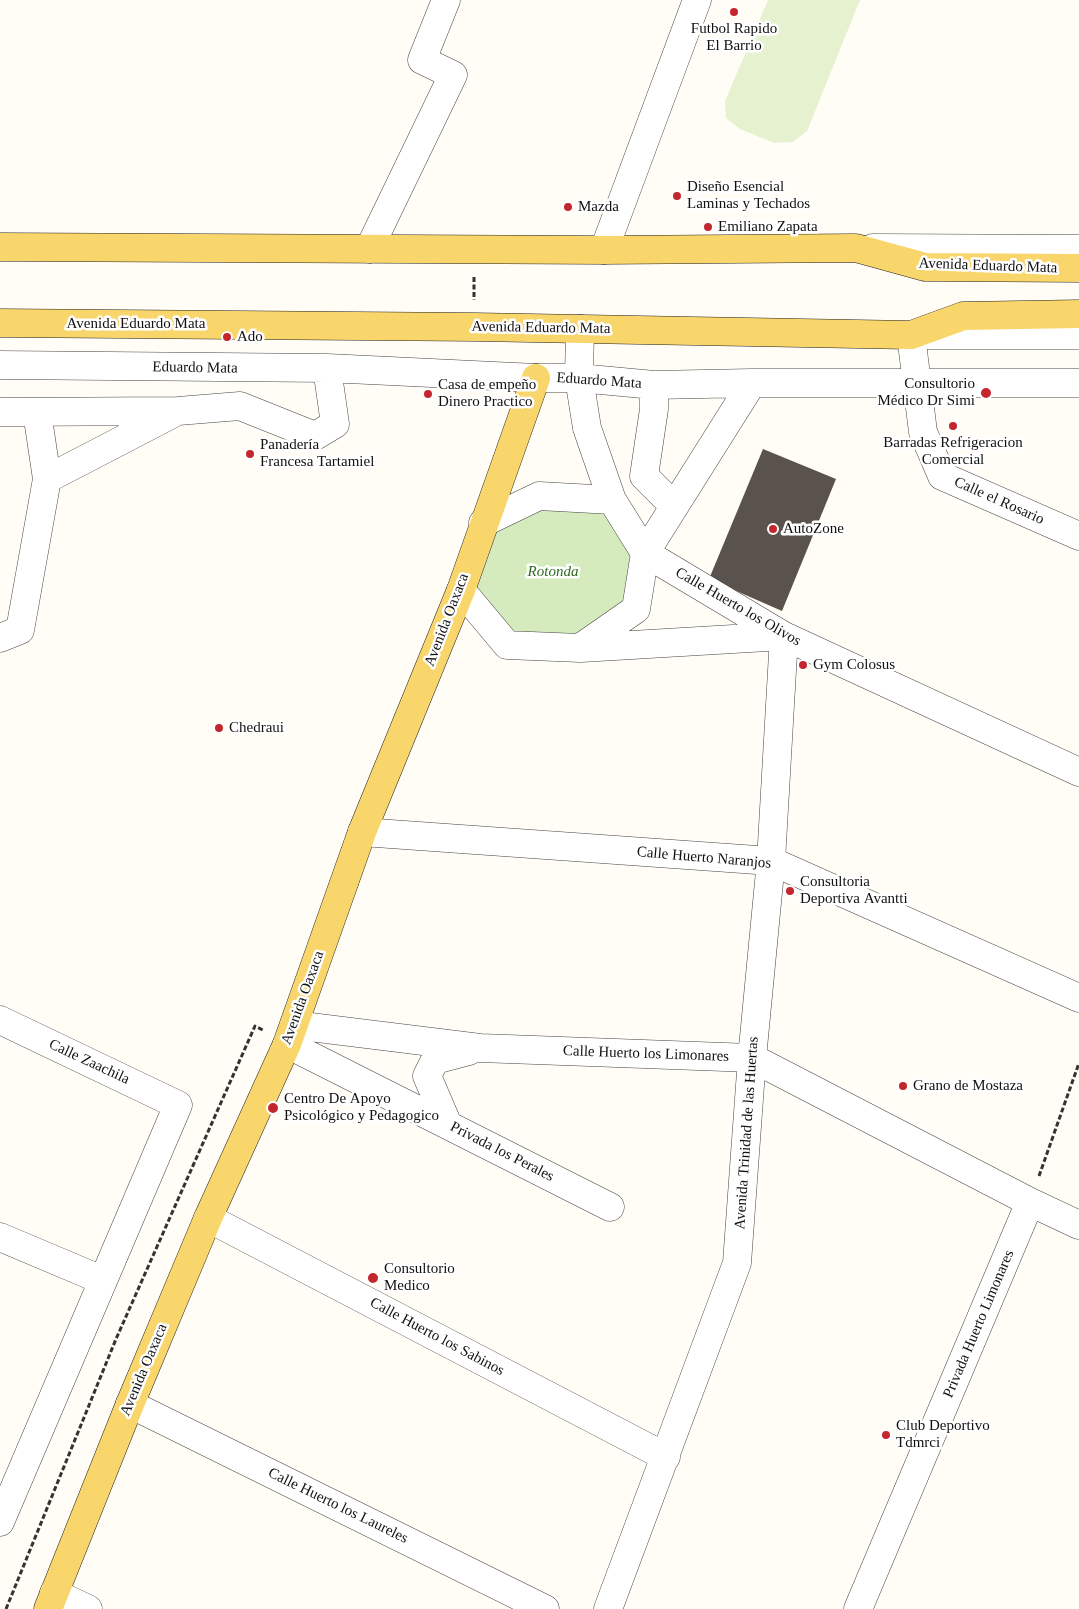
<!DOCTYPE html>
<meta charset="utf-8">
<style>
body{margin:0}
canvas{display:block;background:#fffdf5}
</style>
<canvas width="1079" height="1609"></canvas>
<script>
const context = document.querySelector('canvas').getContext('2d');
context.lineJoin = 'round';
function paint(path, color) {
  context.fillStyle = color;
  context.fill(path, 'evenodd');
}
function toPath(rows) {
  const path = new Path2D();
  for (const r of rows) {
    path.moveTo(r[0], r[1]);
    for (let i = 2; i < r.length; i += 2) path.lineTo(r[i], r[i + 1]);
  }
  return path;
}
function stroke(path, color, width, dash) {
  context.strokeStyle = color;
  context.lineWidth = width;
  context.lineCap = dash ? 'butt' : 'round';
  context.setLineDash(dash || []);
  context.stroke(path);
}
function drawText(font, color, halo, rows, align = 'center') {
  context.font = font + ' "Times New Roman",serif';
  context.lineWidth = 5;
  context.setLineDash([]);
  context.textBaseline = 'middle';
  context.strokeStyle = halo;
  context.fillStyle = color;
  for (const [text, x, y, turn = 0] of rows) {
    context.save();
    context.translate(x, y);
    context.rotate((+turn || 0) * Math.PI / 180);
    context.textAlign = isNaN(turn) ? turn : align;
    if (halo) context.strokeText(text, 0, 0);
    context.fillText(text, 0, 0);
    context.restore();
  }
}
const green = toPath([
 [540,498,609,508,638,552,633,606,582,644,509,641,462,586,487,526]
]);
const pitch = toPath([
 [768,0,860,0,807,131,793,142,774,143,740,129,726,118,725,101]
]);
const building = toPath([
 [763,449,836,479,782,611,709,579]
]);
const path = toPath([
 [474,277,474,300],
 [1039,1176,1079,1063],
 [6,1609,116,1339,255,1026,263,1030]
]);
const minor = toPath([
 [873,248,1079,249],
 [369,249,453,75,422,60,446,0],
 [604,250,697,0],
 [580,329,579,378,587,428,612,500,645,553,784,636,1079,772],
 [1079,335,911,335,923,432,942,476,1079,536],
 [0,365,327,368,536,378,579,378,654,385,752,383,1079,383],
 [654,385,654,409,644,476,674,506],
 [0,412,178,411,240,406,315,436,335,424,327,368],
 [47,479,174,413],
 [483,523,539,496,612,500],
 [461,590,507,645,580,648,636,609,645,553,752,383],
 [0,638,20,630,47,479,37,412],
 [581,648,784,636],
 [362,832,771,861,1079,998],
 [0,1020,178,1105,0,1522],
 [294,1025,480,1048,752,1058,1030,1202,1079,1225],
 [287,1044,610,1207],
 [448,1125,427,1076,435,1060,469,1051],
 [208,1218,666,1457],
 [0,1237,102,1280],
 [130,1404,545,1609],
 [54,1593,88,1609],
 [608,1609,737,1263,752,1058,771,861,784,636],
 [858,1609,1030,1202]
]);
const major = toPath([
 [0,247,604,250,856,248,925,267,1079,268],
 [0,323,475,327,911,335,963,316,1079,314],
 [48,1609,130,1404,208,1218,287,1044,362,832,461,590,536,378]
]);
const markers = [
 [734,12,5,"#c4262e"],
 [677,196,5,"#c4262e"],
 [568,207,5,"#c4262e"],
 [708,227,5,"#c4262e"],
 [227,337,5,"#c4262e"],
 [986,393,6,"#c4262e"],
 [428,394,5,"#c4262e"],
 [953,426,5,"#c4262e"],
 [250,454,5,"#c4262e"],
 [773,529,5,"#c4262e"],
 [803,665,5,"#c4262e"],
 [219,728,5,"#c4262e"],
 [790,891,5,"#c4262e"],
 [903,1086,5,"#c4262e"],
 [273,1108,6,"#c4262e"],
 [373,1278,6,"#c4262e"],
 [886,1435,5,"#c4262e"]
];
const poiNames = [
 ["Futbol Rapido",734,29,"center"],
 ["El Barrio",734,46,"center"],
 ["Diseño Esencial",687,187],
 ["Laminas y Techados",687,204],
 ["Mazda",578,207],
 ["Emiliano Zapata",718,227],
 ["Ado",237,337],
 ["Consultorio",975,384,"right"],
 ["Médico Dr Simi",975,401,"right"],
 ["Casa de empeño",438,385],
 ["Dinero Practico",438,402],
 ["Barradas Refrigeracion",953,443,"center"],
 ["Comercial",953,460,"center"],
 ["Panadería",260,445],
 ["Francesa Tartamiel",260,462],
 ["AutoZone",783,529],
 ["Gym Colosus",813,665],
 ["Chedraui",229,728],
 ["Consultoria",800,882],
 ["Deportiva Avantti",800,899],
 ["Grano de Mostaza",913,1086],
 ["Centro De Apoyo",284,1099],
 ["Psicológico y Pedagogico",284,1116],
 ["Consultorio",384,1269],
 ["Medico",384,1286],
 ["Club Deportivo",896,1426],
 ["Tdmrci",896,1443]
];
const streetNames = [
 ["Avenida Eduardo Mata",988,266,2],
 ["Avenida Eduardo Mata",136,324],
 ["Avenida Eduardo Mata",541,328,1],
 ["Eduardo Mata",195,368,1],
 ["Eduardo Mata",599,381,4],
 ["Calle el Rosario",999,501,24],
 ["Calle Huerto los Olivos",738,607,30],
 ["Avenida Oaxaca",447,620,-69],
 ["Calle Huerto Naranjos",704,858,5],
 ["Avenida Oaxaca",303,998,-70],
 ["Calle Huerto los Limonares",646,1054,2],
 ["Calle Zaachila",89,1062,25],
 ["Avenida Trinidad de las Huertas",747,1133,-86],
 ["Privada los Perales",502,1152,27],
 ["Privada Huerto Limonares",979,1324,-67],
 ["Calle Huerto los Sabinos",437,1337,28],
 ["Avenida Oaxaca",144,1370,-67],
 ["Calle Huerto los Laureles",338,1506,26]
];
const parkNames = [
 ["Rotonda",553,572]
];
paint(green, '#d5ebbd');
paint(pitch, '#e6f2cf');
paint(building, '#5a524d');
stroke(minor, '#444', 29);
stroke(major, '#222', 29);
stroke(path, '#333', 3, [5, 2.5]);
stroke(minor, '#fff', 28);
stroke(major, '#f9d66b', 28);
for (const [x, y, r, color] of markers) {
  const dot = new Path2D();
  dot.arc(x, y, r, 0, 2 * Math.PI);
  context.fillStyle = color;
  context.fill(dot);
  stroke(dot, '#fff', 2);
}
drawText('15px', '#111', '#fff', poiNames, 'left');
drawText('15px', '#111', '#fff', streetNames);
drawText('italic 15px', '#2f6b1f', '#fff', parkNames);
</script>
